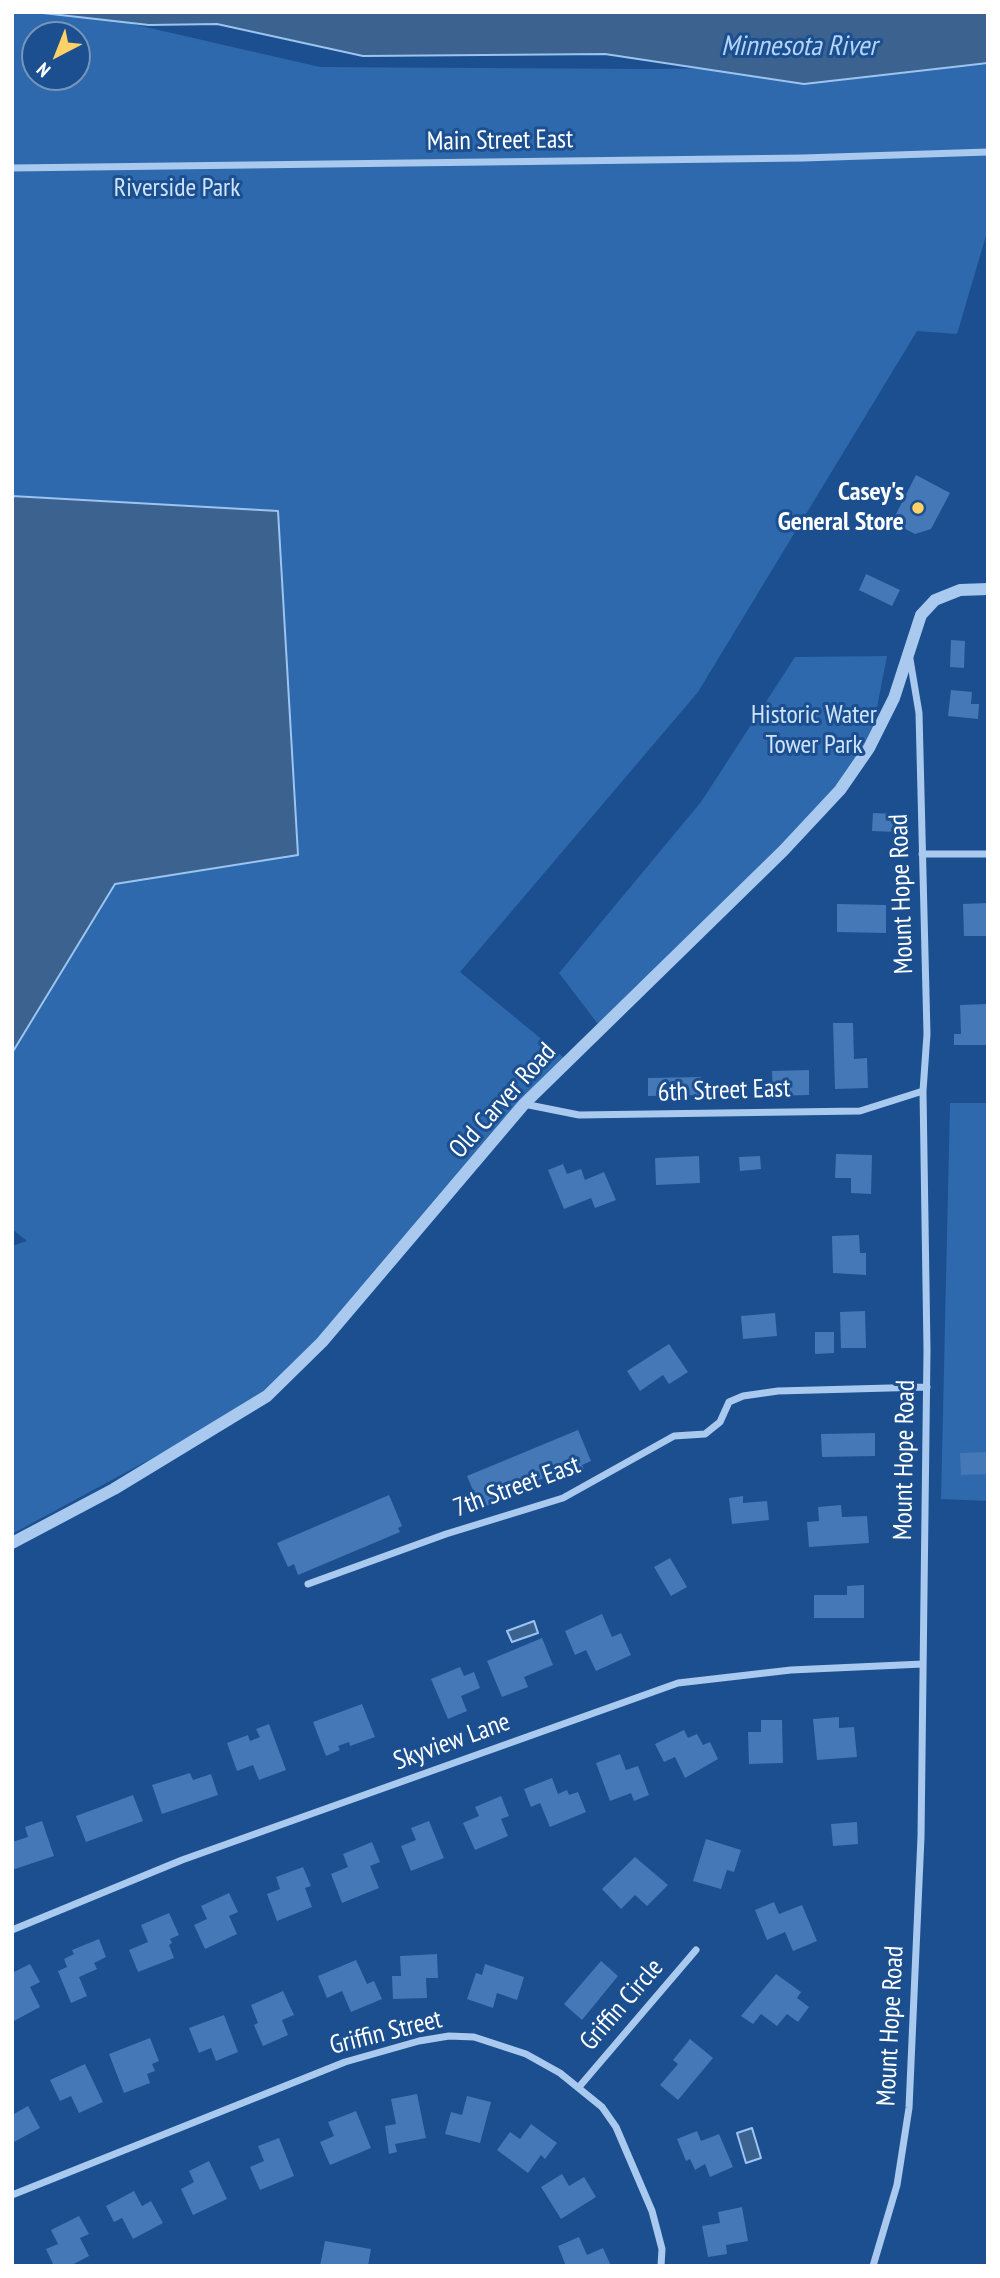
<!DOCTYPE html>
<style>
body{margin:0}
#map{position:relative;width:1000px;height:2278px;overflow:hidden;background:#1b4f8f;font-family:"PT Sans Narrow",sans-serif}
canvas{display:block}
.frame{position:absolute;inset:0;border:14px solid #fff;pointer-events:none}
.north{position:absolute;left:21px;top:21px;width:70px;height:70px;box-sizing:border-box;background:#1b4f8f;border:2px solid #7695bc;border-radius:50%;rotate:222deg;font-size:19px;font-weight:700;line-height:28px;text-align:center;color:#fff}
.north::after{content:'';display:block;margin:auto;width:24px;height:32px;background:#ffd166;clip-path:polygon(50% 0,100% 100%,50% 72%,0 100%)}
</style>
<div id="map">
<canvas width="1000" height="2278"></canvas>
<div class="frame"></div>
<div class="north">N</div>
</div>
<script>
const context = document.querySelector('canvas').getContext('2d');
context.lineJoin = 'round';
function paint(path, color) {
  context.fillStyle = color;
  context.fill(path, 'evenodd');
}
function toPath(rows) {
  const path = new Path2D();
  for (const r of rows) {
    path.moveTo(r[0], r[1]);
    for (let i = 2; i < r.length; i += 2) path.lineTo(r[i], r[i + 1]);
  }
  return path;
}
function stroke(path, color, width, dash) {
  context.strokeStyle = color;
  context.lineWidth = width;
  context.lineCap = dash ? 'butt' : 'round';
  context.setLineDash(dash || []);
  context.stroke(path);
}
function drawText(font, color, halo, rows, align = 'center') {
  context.font = font + ' "PT Sans Narrow",sans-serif';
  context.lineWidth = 6;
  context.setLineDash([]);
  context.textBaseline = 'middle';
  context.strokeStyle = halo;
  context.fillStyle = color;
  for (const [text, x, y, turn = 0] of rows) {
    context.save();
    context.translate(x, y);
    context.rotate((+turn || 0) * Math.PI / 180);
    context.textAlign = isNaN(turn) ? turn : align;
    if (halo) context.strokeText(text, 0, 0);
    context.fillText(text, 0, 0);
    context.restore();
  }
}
const green = toPath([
 [12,12,80,12,320,67,651,69,988,65,988,229,957,334,917,331,698,692,460,972,568,1061,267,1396,12,1534,12,1246,27,1241,12,1229],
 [35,35,77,35,77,77,35,77],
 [887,656,869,748,840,790,601,1028,559,973,701,802,795,657],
 [950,1103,988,1103,988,1501,941,1499]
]);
const water = toPath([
 [34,12,988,12,988,63,804,84,605,54,363,56,217,24,149,25,34,12],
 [12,496,278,511,298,855,115,884,12,1053,12,496],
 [534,1621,538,1633,512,1642,507,1631,534,1621],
 [752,2128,761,2158,746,2163,737,2133,752,2128]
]);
const building = toPath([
 [916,475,950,493,931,529,915,534,892,522],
 [866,574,900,590,892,606,859,590],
 [951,640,965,641,964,668,950,667],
 [951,690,972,692,971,704,979,704,978,719,948,716],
 [873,813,897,814,896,832,872,831],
 [988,903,988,936,964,936,963,904],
 [837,904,886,905,886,933,837,932],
 [987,1004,988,1045,954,1045,954,1034,961,1034,960,1005],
 [833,1023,853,1023,854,1059,867,1058,868,1088,835,1089],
 [809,1070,809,1095,773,1096,772,1071],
 [701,1077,701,1095,648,1096,648,1078],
 [836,1154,872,1155,871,1194,851,1193,851,1178,835,1178],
 [699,1156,700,1183,656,1185,655,1158],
 [760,1156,761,1169,740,1171,739,1157],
 [563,1164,567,1174,581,1169,585,1180,604,1172,616,1200,595,1208,591,1198,564,1209,548,1170],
 [859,1235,860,1253,866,1253,866,1275,833,1273,832,1236],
 [865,1311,866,1348,841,1348,840,1312],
 [775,1313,777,1336,743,1339,741,1316],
 [815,1332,834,1332,834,1353,815,1354],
 [669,1344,688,1372,669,1384,663,1375,640,1391,627,1371],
 [578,1430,591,1461,582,1465,584,1469,552,1482,549,1476,539,1480,540,1484,484,1507,481,1499,477,1500,467,1476],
 [875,1433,875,1456,822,1457,821,1434],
 [988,1452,988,1474,961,1475,960,1453],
 [389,1495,402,1526,398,1528,400,1532,298,1575,294,1564,288,1567,277,1543],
 [743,1496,743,1503,767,1501,769,1520,732,1524,729,1498],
 [841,1505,842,1517,867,1516,869,1543,809,1547,807,1522,819,1521,818,1507],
 [670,1558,687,1587,671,1596,654,1567],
 [864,1585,864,1618,814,1618,814,1595,847,1595,847,1586],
 [602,1614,612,1637,621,1633,631,1655,596,1671,586,1650,575,1655,565,1631],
 [542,1638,553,1665,524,1677,528,1687,502,1697,487,1661],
 [460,1667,464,1676,474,1672,480,1688,461,1696,467,1711,448,1719,431,1679],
 [362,1704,375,1737,350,1746,349,1742,338,1746,340,1750,326,1756,313,1722],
 [839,1717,839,1728,854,1727,857,1757,817,1760,813,1719],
 [761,1720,782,1720,783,1763,749,1764,748,1732,761,1732],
 [269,1724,286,1770,259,1780,253,1765,237,1771,227,1743,248,1735,250,1741,260,1737,256,1729],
 [684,1730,688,1738,697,1734,703,1745,710,1742,718,1759,685,1778,675,1757,664,1762,655,1744],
 [620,1754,626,1770,638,1766,649,1795,634,1801,631,1793,610,1801,596,1763],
 [190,1773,193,1780,211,1774,218,1795,162,1814,152,1785],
 [552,1778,558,1794,567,1790,569,1795,578,1792,586,1812,550,1827,540,1803,531,1807,524,1789],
 [133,1795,143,1821,86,1842,76,1816],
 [501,1796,509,1816,501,1819,508,1836,475,1850,463,1823,479,1816,475,1807],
 [42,1821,54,1856,12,1870,12,1842,28,1837,25,1827],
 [429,1821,444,1858,411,1871,401,1846,416,1840,411,1828],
 [857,1822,858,1844,833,1846,831,1824],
 [706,1839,741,1850,734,1872,727,1870,721,1889,693,1881],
 [372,1842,380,1862,370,1866,379,1888,342,1903,331,1874,348,1867,343,1854],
 [635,1857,668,1885,647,1906,635,1895,621,1909,602,1889],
 [303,1867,311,1886,305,1888,312,1907,277,1921,267,1894,280,1889,276,1877],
 [229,1893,238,1912,229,1916,237,1934,205,1949,194,1925,207,1919,201,1906],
 [774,1902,779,1914,802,1905,817,1941,793,1951,785,1932,767,1940,755,1910],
 [169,1913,179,1935,170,1939,172,1943,169,1945,174,1958,138,1972,129,1950,148,1942,141,1925],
 [99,1939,106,1957,94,1963,97,1969,79,1977,87,1996,71,2003,58,1971,67,1967,64,1959,74,1954,72,1950],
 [437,1954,438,1978,426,1978,427,1998,393,1999,392,1976,401,1976,400,1956],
 [356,1960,367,1984,374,1981,382,1999,351,2012,342,1991,327,1998,318,1976],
 [601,1961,618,1976,582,2020,564,2004],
 [30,1964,40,1982,30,1987,40,2007,12,2022,12,1973],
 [485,1964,524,1977,517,2000,497,1993,493,2008,467,1999,476,1973,482,1975],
 [776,1974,801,1992,797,1998,809,2007,798,2022,787,2014,777,2026,761,2014,753,2024,741,2016],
 [283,1991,294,2015,282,2020,288,2035,263,2046,254,2025,258,2023,251,2005],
 [224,2015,238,2052,216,2061,211,2048,199,2053,189,2028],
 [150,2038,159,2061,152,2064,155,2071,147,2074,150,2083,124,2093,109,2054],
 [690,2039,713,2058,678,2100,660,2085,678,2064,673,2060],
 [85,2064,103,2102,79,2113,71,2096,60,2101,50,2080],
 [417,2094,426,2138,395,2144,397,2152,389,2154,385,2126,396,2124,391,2099],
 [467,2096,491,2102,480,2143,445,2134,451,2112,462,2115],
 [28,2106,40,2128,12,2143,12,2115],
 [356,2111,371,2148,330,2165,320,2142,334,2136,328,2122],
 [531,2124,557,2143,545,2159,541,2155,528,2173,497,2150,510,2132,520,2139],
 [697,2131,701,2141,719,2134,733,2167,710,2177,705,2164,695,2170,690,2159,686,2161,677,2139],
 [279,2138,294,2176,260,2190,250,2167,264,2161,258,2146],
 [209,2161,227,2199,193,2215,181,2189,194,2182,189,2171],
 [562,2174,569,2186,584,2177,596,2197,561,2219,541,2187],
 [134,2191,142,2206,151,2201,163,2223,133,2239,122,2218,114,2222,106,2206],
 [742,2207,748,2241,726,2245,727,2254,708,2257,702,2226,720,2223,718,2212],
 [79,2216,89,2234,80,2238,89,2256,70,2266,54,2266,46,2249,58,2244,51,2230],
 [579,2237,587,2255,603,2248,611,2266,566,2266,558,2246],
 [325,2241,371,2249,368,2266,320,2266]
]);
const minor = toPath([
 [12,168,803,158,988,152],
 [922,854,988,854],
 [524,1104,579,1115,860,1111,923,1091],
 [308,1584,446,1534,563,1498,674,1436,705,1434,720,1422,729,1402,743,1396,778,1391,927,1387],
 [12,1930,182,1860,678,1683,791,1670,923,1664],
 [579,2087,696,1950],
 [12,2195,345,2062,419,2041,449,2036,474,2037,526,2054,560,2073,602,2107,616,2127,652,2211,662,2249,661,2266],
 [873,2266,897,2185,909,2108,921,1837,927,1350,923,1091,927,1034,919,713,910,659]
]);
const tertiary = toPath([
 [12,1543,114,1489,267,1396,322,1342,524,1104,783,851,840,790,869,748,894,698,921,615,935,600,960,590,988,589]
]);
const markers = [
 [918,508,7,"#ffd166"]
];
const streetNames = [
 ["Main Street East",500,141,-1],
 ["Mount Hope Road",902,894,-92],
 ["6th Street East",724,1091,-2],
 ["Old Carver Road",503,1101,-48],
 ["Mount Hope Road",905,1460,-89],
 ["7th Street East",517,1487,-20],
 ["Skyview Lane",452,1742,-20],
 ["Griffin Circle",622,2005,-49],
 ["Mount Hope Road",891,2026,-87],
 ["Griffin Street",386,2033,-14]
];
const parkNames = [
 ["Riverside Park",177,189],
 ["Historic Water",814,716],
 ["Tower Park",814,746]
];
const poiNames = [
 ["Casey's",904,493],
 ["General Store",904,523]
];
const waterNames = [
 ["Minnesota River",799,47]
];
paint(green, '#2e69ad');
paint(water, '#3c6290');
stroke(water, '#9cc4f0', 2);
paint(building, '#4478b7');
stroke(minor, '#a9c9ee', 7);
stroke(tertiary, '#a9c9ee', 12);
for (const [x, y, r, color] of markers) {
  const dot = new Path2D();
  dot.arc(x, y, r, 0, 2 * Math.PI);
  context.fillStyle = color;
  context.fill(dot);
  stroke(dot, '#1b4f8f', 2.5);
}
drawText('26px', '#fff', '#1b4f8f', streetNames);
drawText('26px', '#cfe3fa', '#1b4f8f', parkNames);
drawText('bold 26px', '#fff', '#1b4f8f', poiNames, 'right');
drawText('italic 28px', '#b5d3f5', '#1b4f8f', waterNames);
</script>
